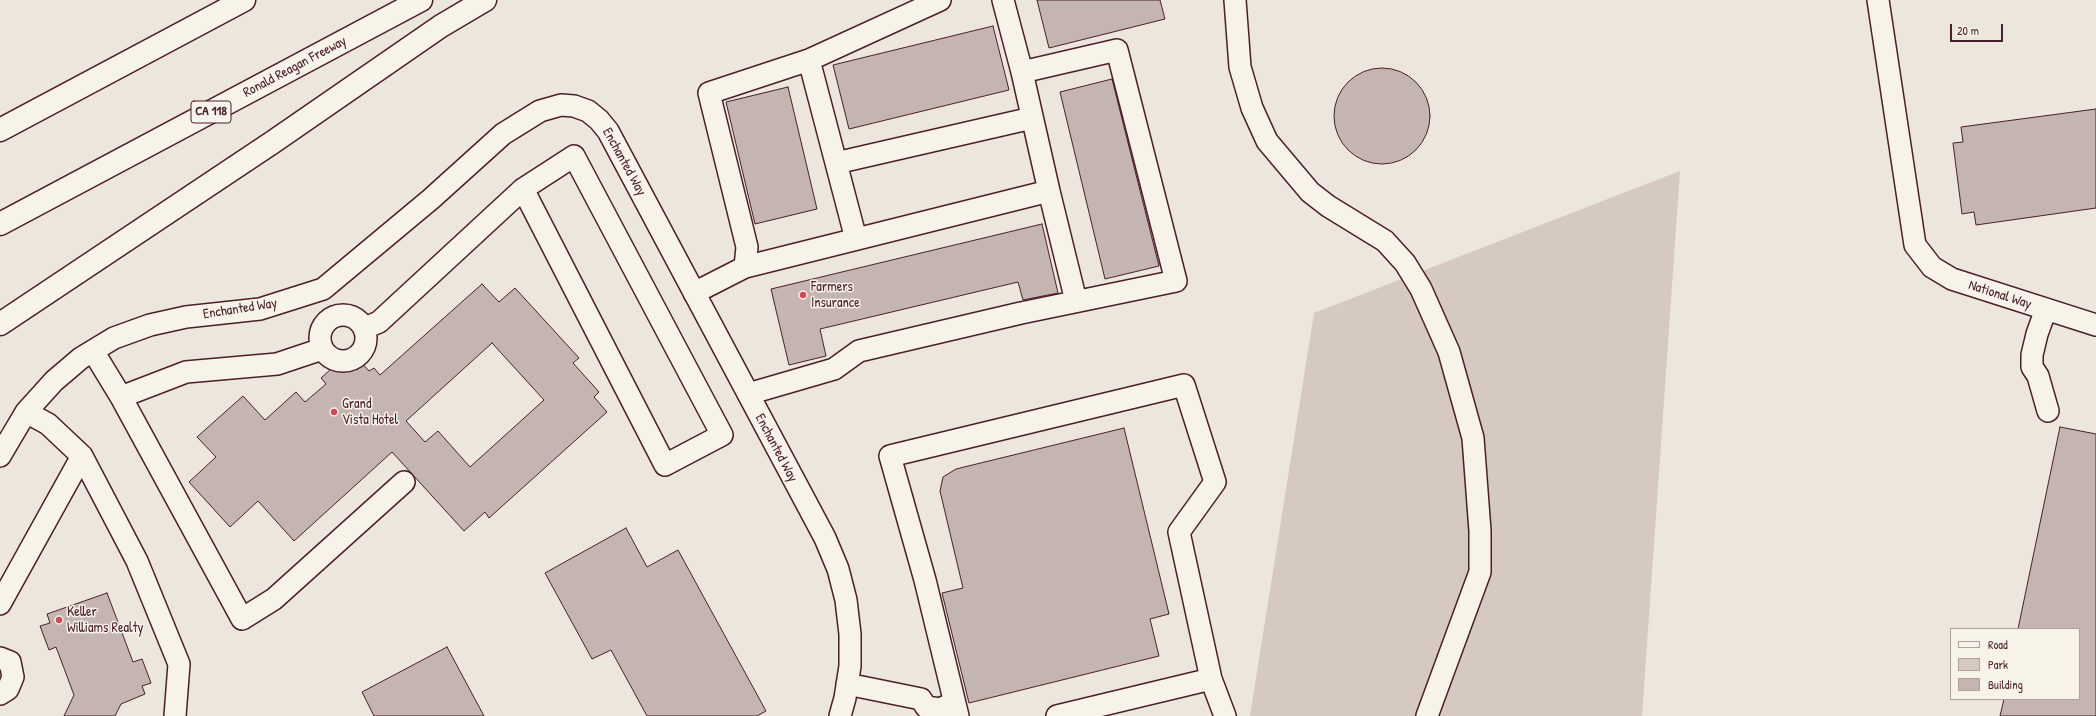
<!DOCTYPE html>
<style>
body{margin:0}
#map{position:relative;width:2096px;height:716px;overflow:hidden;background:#ece6dd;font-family:"Patrick Hand",sans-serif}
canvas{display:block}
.legend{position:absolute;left:1950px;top:628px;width:130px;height:72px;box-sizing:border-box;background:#f7f3e8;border:1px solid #b29e9c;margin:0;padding:5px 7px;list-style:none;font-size:12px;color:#4a1f2b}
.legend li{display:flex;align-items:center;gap:8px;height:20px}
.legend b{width:20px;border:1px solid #b29e9c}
.scale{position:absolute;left:1950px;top:24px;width:53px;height:18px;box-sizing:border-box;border:2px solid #4a1f2b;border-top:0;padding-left:5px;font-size:12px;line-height:14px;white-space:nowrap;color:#4a1f2b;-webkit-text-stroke:3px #f7f3e8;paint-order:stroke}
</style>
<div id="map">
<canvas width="2096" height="716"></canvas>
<ul class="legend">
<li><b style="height:5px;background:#f7f3e8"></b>Road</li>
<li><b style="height:11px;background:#d5c9c2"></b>Park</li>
<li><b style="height:11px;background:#c4b5b0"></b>Building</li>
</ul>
<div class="scale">20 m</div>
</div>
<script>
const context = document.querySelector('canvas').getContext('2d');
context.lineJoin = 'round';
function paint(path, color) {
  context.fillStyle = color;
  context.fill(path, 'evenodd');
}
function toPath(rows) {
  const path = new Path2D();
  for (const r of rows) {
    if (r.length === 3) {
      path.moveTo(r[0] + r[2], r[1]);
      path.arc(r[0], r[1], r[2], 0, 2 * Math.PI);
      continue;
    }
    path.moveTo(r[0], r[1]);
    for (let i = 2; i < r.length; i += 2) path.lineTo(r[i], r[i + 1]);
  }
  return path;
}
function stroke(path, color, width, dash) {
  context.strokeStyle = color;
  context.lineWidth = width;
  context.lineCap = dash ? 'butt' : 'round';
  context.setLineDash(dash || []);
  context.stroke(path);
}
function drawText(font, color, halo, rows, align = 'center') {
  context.font = font + ' "Patrick Hand",sans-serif';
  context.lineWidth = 3;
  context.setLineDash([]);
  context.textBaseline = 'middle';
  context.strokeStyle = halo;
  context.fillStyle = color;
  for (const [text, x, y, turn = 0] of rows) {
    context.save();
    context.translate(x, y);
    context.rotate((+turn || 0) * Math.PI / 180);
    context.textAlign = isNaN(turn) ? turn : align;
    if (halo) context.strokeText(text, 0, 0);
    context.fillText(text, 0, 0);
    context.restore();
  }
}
const green = toPath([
 [1680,171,1642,716,1250,716,1314,313]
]);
const building = toPath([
 [1037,0,1160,0,1165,19,1049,48,1037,0],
 [993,26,1009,90,849,129,833,65,993,26],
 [1382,116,48],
 [1112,79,1159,266,1105,279,1060,92,1112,79],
 [788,87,817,209,755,224,726,102,788,87],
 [2096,109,2096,208,1976,225,1974,212,1962,214,1953,143,1963,142,1961,127,2096,109],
 [1042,224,1058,293,1023,300,1018,282,820,329,826,356,789,365,771,289,1042,224],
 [482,284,499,302,515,288,579,358,573,363,599,392,594,397,607,412,489,518,485,512,464,531,392,452,294,541,258,501,230,527,189,482,216,457,197,437,243,396,265,420,296,392,305,402,326,384,321,378,351,351,369,371,374,368,380,375,482,284],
 [492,343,544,400,470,467,438,431,425,442,406,421,492,343],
 [2060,427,2096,434,2096,716,2000,716,2004,699,2079,699,2079,629,2018,629,2060,427],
 [1124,428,1169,614,1150,619,1159,656,969,703,942,593,963,588,940,491,943,477,956,469,1124,428],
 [626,528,647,567,678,550,766,711,757,716,647,716,611,650,592,659,545,573,626,528],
 [107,593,133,662,142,659,151,683,142,686,145,694,121,704,115,716,64,716,74,695,56,647,49,650,40,626,50,623,47,614,107,593],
 [447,647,484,716,374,716,362,692,447,647]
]);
const minor = toPath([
 [1235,0,1240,67,1252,108,1267,141,1310,192,1328,206,1385,241,1405,263,1421,289,1449,352,1473,438,1480,531,1480,572,1427,716],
 [1878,0,1915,245,1932,267,1952,279,2096,325],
 [809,60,856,239],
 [1022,72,1049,191],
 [836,163,1032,118],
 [745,267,1049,191,1076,301],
 [694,293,745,267,747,247,709,93,809,60,940,0],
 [2046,309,2037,334,2032,355,2032,367,2038,376,2048,411],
 [343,338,23],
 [365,328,379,322,523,189,665,465,722,435,574,156,523,189],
 [322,349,277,364,186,372,121,397,242,619,274,599,404,482],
 [93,351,121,397],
 [748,394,834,369,859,351,1021,313,1176,281,1117,50,1022,72,1003,0],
 [26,412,48,424,82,456,137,561,179,664,175,716],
 [0,456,26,412,54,381,81,358,114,338,150,325,186,317,260,309,323,289,431,199,503,134,540,111,561,105,574,106,588,111,599,120,608,131,825,538,838,569,846,600,850,634,850,666,845,698,840,716],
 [0,604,82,456],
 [0,658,10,662,13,677,8,689,0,694],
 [1211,679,1225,716],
 [847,684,921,699,926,707,940,709,953,703],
 [958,716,925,580,890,456,1184,385,1215,482,1179,532,1211,679,1057,716]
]);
const highway = toPath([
 [0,130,244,0],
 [0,224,421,0],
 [0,324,273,142,441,26,485,0]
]);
const markers = [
 [803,295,4,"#d1495b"],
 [334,412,4,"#d1495b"],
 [59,620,4,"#d1495b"]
];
const shields = [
 [211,112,40]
];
const shieldNames = [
 ["CA 118",211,112]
];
const streetNames = [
 ["Ronald Reagan Freeway",295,67,-28],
 ["Enchanted Way",624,162,61],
 ["National Way",2000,295,18],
 ["Enchanted Way",240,309,-9],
 ["Enchanted Way",776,448,62]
];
const poiNames = [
 ["Farmers",811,287],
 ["Insurance",811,303],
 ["Grand",342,404],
 ["Vista Hotel",342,420],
 ["Keller",67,612],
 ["Williams Realty",67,628]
];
paint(green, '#d5c9c2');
paint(building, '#c4b5b0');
stroke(building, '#4a1f2b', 1);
stroke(minor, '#4a1f2b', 24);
stroke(highway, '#4a1f2b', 25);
stroke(minor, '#f7f3e8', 21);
stroke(highway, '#f7f3e8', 22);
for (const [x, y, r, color] of markers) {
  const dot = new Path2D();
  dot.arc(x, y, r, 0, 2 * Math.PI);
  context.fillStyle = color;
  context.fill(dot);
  stroke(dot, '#f7f3e8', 1.5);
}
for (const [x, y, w] of shields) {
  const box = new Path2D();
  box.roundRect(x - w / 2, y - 11, w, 22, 3);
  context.fillStyle = '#f7f3e8';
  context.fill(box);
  stroke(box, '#4a1f2b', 1);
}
drawText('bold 13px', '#4a1f2b', null, shieldNames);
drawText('14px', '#4a1f2b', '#f7f3e8', streetNames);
drawText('14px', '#4a1f2b', '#f7f3e8', poiNames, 'left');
</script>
